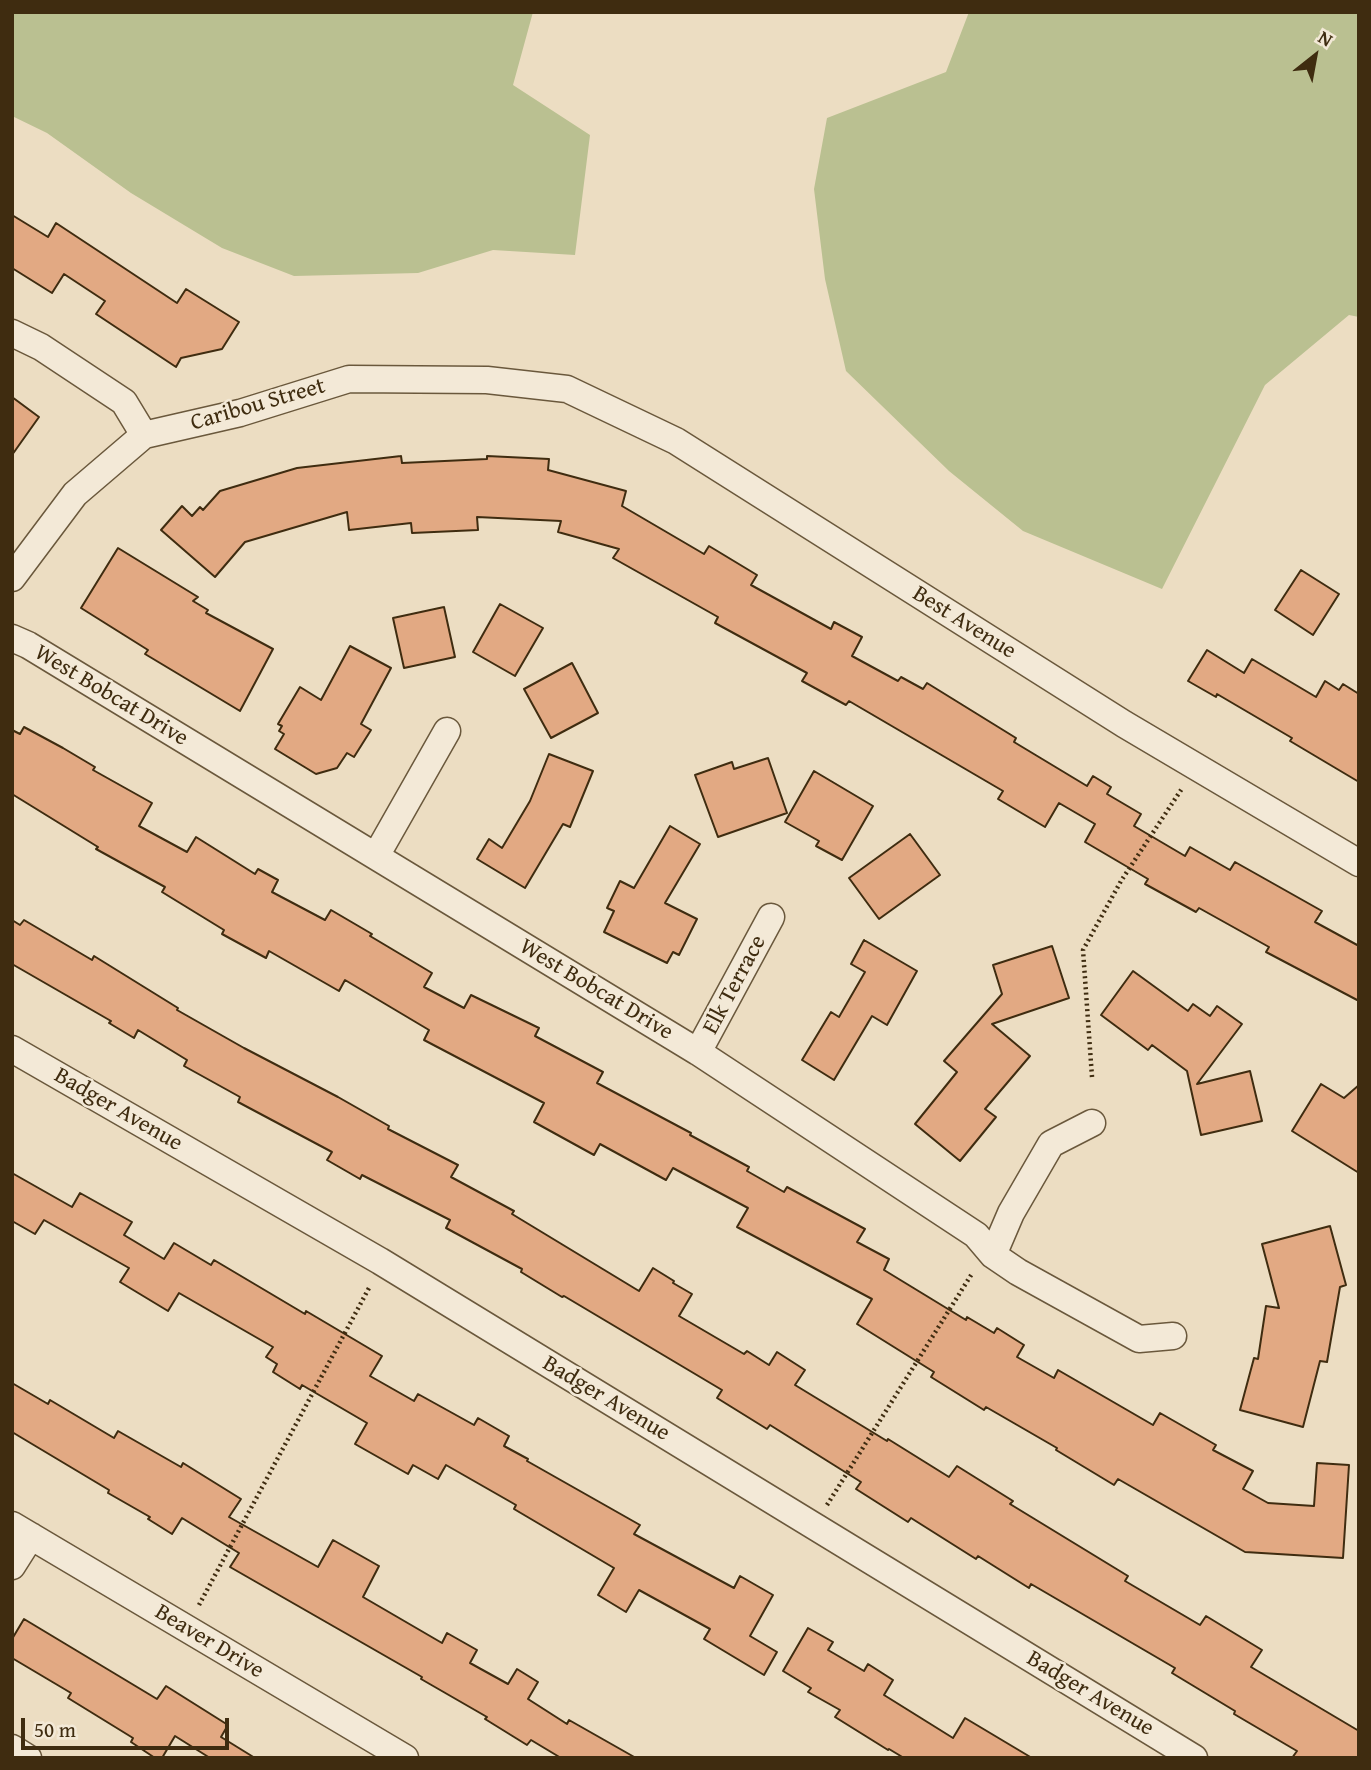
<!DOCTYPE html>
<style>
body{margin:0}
#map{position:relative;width:1371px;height:1770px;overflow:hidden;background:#ecddc2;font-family:"Gentium Book Plus",serif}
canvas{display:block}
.frame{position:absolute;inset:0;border:14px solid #3f2c10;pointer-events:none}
.north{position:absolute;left:1280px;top:21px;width:70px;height:70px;-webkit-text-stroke:5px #f3e9d7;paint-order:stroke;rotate:31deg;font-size:19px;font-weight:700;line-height:28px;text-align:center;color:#3f2c10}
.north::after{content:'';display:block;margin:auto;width:24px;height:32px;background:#3f2c10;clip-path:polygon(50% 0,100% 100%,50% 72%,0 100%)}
.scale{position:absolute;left:21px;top:1718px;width:208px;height:32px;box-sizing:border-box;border:4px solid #3f2c10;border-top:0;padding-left:9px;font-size:21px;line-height:24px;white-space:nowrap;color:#3f2c10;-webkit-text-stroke:5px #f3e9d7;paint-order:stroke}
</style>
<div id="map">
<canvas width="1371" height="1770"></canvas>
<div class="frame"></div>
<div class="north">N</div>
<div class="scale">50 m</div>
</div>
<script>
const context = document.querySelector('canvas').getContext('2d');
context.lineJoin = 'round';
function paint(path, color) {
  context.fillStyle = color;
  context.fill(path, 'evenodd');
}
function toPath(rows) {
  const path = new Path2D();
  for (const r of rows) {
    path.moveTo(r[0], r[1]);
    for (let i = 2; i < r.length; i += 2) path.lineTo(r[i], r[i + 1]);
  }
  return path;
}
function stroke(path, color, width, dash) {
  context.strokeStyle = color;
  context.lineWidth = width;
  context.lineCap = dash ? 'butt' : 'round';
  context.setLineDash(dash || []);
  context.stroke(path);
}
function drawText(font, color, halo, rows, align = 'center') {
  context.font = font + ' "Gentium Book Plus",serif';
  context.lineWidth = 5;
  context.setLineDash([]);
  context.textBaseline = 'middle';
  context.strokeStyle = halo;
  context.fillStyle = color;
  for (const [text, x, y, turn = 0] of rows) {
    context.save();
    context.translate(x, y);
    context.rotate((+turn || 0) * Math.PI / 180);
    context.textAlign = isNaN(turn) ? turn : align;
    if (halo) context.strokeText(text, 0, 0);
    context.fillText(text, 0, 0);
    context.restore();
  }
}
const green = toPath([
 [12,12,533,12,513,85,590,135,575,255,493,250,418,273,294,276,222,248,131,193,47,133,12,116],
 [969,12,1359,12,1359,317,1349,315,1265,385,1162,589,1023,531,949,471,846,371,825,279,814,189,827,118,946,72]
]);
const building = toPath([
 [12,215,48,237,56,223,177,303,186,289,239,322,222,349,181,358,176,367,96,314,105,301,64,274,52,293,12,268,12,215],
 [12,397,39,417,12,455,12,397],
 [401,456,402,463,487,459,487,456,549,459,548,470,626,491,622,506,704,554,709,546,757,575,751,585,831,629,834,622,862,637,852,656,898,681,901,677,923,689,927,683,1016,738,1014,742,1087,786,1093,776,1111,787,1107,794,1141,814,1134,826,1185,856,1190,847,1230,870,1235,862,1322,911,1315,922,1359,946,1359,1001,1266,952,1269,947,1199,908,1196,912,1145,884,1148,879,1085,842,1095,824,1059,803,1045,827,998,799,1003,791,849,701,846,705,802,681,807,673,715,623,718,617,613,558,619,549,558,532,561,521,477,517,478,530,412,533,411,523,349,530,347,512,245,542,215,577,161,530,182,506,192,516,200,507,203,510,220,491,297,468,401,456],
 [118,548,198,597,193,601,208,610,206,613,273,649,240,711,145,654,148,650,81,608,118,548],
 [1301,570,1339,594,1313,635,1275,610,1301,570],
 [500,604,543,628,515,676,473,652,500,604],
 [444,607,455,657,404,668,393,618,444,607],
 [350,646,391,668,361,724,371,730,354,757,347,753,337,768,316,774,275,749,284,734,279,731,282,726,278,724,300,687,321,700,350,646],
 [1207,650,1244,673,1252,659,1316,697,1325,681,1339,690,1343,684,1359,694,1359,782,1290,741,1292,738,1217,694,1216,697,1188,681,1207,650],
 [572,663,598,713,551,738,524,689,572,663],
 [24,727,63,748,95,767,93,770,152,803,139,826,187,852,196,837,255,874,258,869,278,880,272,892,325,920,331,910,372,934,370,936,432,973,424,987,464,1008,471,995,539,1028,535,1036,603,1072,597,1083,691,1133,690,1135,749,1167,747,1171,784,1192,787,1187,865,1229,857,1242,889,1259,884,1270,966,1320,967,1317,994,1333,997,1328,1024,1345,1017,1357,1054,1378,1058,1370,1153,1425,1160,1413,1216,1445,1213,1450,1253,1471,1243,1489,1268,1503,1314,1506,1317,1463,1349,1465,1343,1558,1245,1552,1118,1479,1114,1485,1056,1450,1057,1448,986,1407,984,1410,931,1377,934,1372,857,1324,872,1299,737,1227,748,1208,673,1168,666,1180,600,1144,594,1155,534,1122,544,1103,424,1040,429,1030,345,980,339,991,269,951,266,958,222,934,224,930,162,892,165,887,96,849,98,847,12,794,12,730,20,734,24,727],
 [549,754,593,771,570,827,563,824,525,888,477,859,489,839,502,848,530,801,549,754],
 [768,758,787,813,718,837,695,775,732,762,734,769,768,758],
 [814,771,873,806,842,860,816,846,819,841,785,822,814,771],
 [670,826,700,844,665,903,697,919,679,955,673,952,667,963,604,932,614,911,607,908,620,881,634,888,670,826],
 [910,834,940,875,879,919,849,878,910,834],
 [12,920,20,925,24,920,92,960,94,956,178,1008,177,1010,244,1048,338,1097,389,1126,388,1129,458,1165,451,1177,514,1211,512,1214,639,1291,653,1268,674,1281,673,1283,692,1294,679,1316,744,1354,747,1351,769,1365,777,1352,805,1370,795,1385,887,1441,888,1439,949,1477,957,1466,1013,1501,1010,1504,1128,1576,1125,1581,1200,1625,1206,1616,1262,1650,1251,1667,1359,1731,1359,1758,1292,1758,1297,1751,1234,1714,1235,1711,1172,1673,1175,1668,1031,1584,1029,1588,978,1556,976,1559,911,1518,908,1522,856,1489,861,1482,770,1425,767,1429,717,1398,722,1390,564,1296,562,1297,521,1272,522,1269,446,1228,450,1220,362,1175,360,1179,327,1160,332,1152,238,1102,240,1097,184,1066,187,1060,138,1030,134,1038,109,1023,111,1021,12,964,12,920],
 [864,940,917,971,887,1025,872,1016,834,1080,802,1060,831,1012,839,1017,865,972,851,964,864,940],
 [1052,946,1069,998,992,1024,1030,1056,985,1109,996,1117,960,1161,915,1124,957,1072,944,1061,1002,994,993,965,1052,946],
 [1133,971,1188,1011,1193,1004,1210,1016,1217,1006,1242,1024,1197,1084,1250,1071,1262,1121,1201,1135,1187,1071,1152,1045,1148,1050,1101,1015,1133,971],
 [1321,1084,1344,1098,1359,1085,1359,1173,1292,1131,1321,1084],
 [12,1173,72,1207,80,1193,132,1222,124,1235,164,1259,174,1243,211,1265,214,1260,305,1314,306,1311,382,1356,370,1376,414,1401,418,1394,474,1425,478,1418,509,1436,504,1446,528,1459,527,1461,640,1525,634,1534,734,1588,740,1576,773,1595,750,1636,777,1652,764,1675,704,1639,710,1629,639,1590,626,1612,598,1595,614,1568,514,1509,516,1505,446,1465,438,1479,413,1465,408,1474,355,1444,367,1423,302,1385,300,1389,273,1372,277,1364,266,1357,273,1347,179,1293,168,1311,120,1282,129,1268,44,1220,35,1234,12,1221,12,1173],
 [1330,1226,1346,1285,1340,1287,1327,1362,1320,1361,1303,1427,1240,1410,1254,1358,1258,1359,1266,1306,1279,1308,1262,1244,1330,1226],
 [12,1383,48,1404,50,1400,114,1438,118,1431,181,1467,183,1463,241,1499,229,1517,318,1567,333,1540,379,1566,363,1597,442,1643,447,1633,477,1650,470,1663,508,1684,517,1669,538,1682,528,1699,567,1724,569,1720,636,1758,561,1758,531,1740,527,1745,485,1719,487,1717,421,1679,422,1677,230,1567,239,1553,182,1518,172,1534,148,1519,150,1517,108,1493,109,1490,12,1432,12,1383],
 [24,1619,157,1699,166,1686,228,1725,221,1737,255,1758,210,1758,175,1736,162,1758,155,1758,131,1742,133,1738,68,1698,71,1693,12,1658,12,1639,24,1619],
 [808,1628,833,1642,828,1650,864,1671,868,1664,893,1680,884,1695,953,1738,965,1718,1032,1758,904,1758,889,1749,888,1750,835,1717,840,1710,808,1692,811,1688,783,1671,808,1628]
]);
const path = toPath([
 [1092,1077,1083,950,1121,881,1183,787],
 [827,1505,973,1272],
 [199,1605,369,1288]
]);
const minor = toPath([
 [12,333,41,347,124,402,144,435],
 [12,578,75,494,144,435,240,413,349,379,487,380,567,389,676,441,1124,724,1359,863],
 [12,638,28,645,698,1052,976,1235,993,1255,1018,1272,1139,1339,1173,1336],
 [376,856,447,731],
 [12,1049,380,1261,1194,1758],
 [698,1052,771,917],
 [993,1255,1011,1213,1051,1144,1092,1123],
 [12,1525,405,1758],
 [12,1566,31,1536],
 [12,1748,28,1758]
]);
const streetNames = [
 ["Caribou Street",258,405,-16],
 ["Best Avenue",964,623,32],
 ["West Bobcat Drive",111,696,31],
 ["Elk Terrace",735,985,-62],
 ["West Bobcat Drive",596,990,31],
 ["Badger Avenue",118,1110,30],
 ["Badger Avenue",606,1399,31],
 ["Beaver Drive",209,1642,31],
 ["Badger Avenue",1090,1694,31]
];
paint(green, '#bac091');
paint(building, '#e2a983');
stroke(building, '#3f2c10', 2);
stroke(minor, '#6a583c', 29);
stroke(path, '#3f2c10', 4.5, [2, 3.5]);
stroke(minor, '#f3e9d7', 26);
drawText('23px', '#3f2c10', '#f3e9d7', streetNames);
</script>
